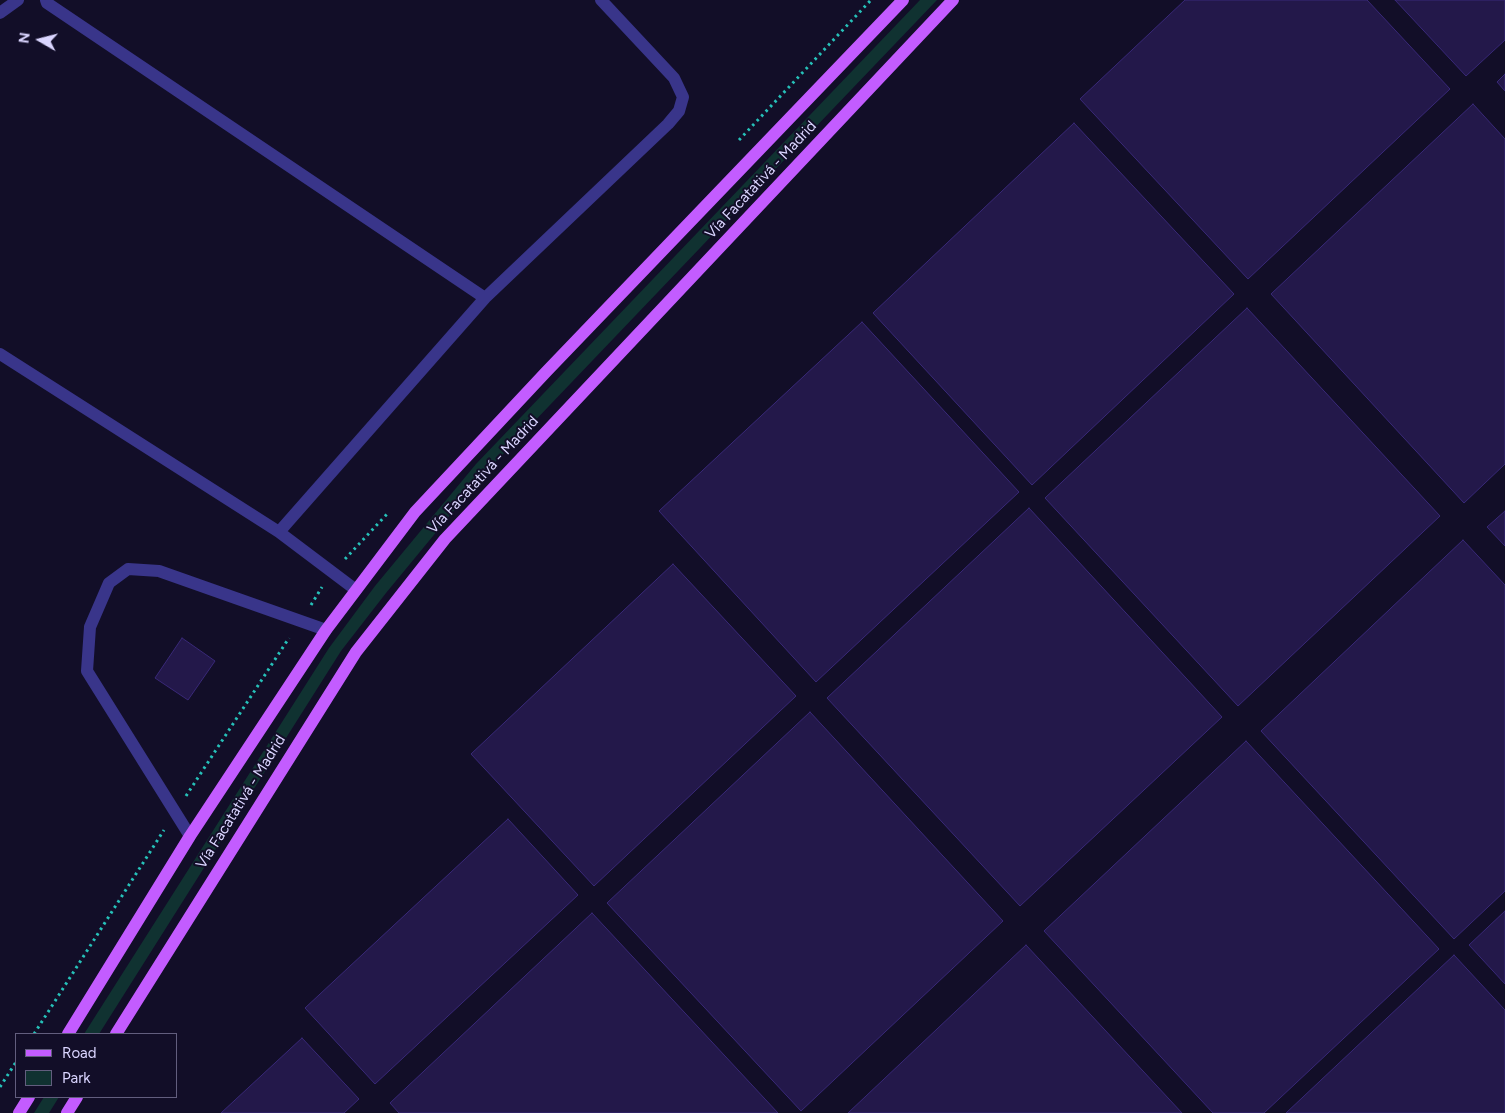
<!DOCTYPE html>
<meta charset="utf-8">
<style>
body{margin:0}
#map{position:relative;width:1505px;height:1113px;overflow:hidden;background:#120e28;font-family:Figtree,sans-serif}
canvas{display:block}
.legend{position:absolute;left:15px;top:1033px;width:162px;height:65px;box-sizing:border-box;background:#120e28;border:1px solid #625e7e;margin:0;padding:6px 9px;list-style:none;font-size:15px;color:#dad5ff}
.legend li{display:flex;align-items:center;gap:10px;height:25px}
.legend b{width:25px;border:1px solid #625e7e}
.north{position:absolute;left:15px;top:15px;width:50px;height:50px;-webkit-text-stroke:4px #120e28;paint-order:stroke;rotate:278deg;font-size:14px;font-weight:700;line-height:20px;text-align:center;color:#dad5ff}
.north::after{content:'';display:block;margin:auto;width:18px;height:22px;background:#dad5ff;clip-path:polygon(50% 0,100% 100%,50% 72%,0 100%)}
</style>
<div id="map">
<canvas width="1505" height="1113"></canvas>
<ul class="legend">
<li><b style="height:6px;background:#c35cff"></b>Road</li>
<li><b style="height:14px;background:#103231"></b>Park</li>
</ul>
<div class="north">N</div>
</div>
<script>
const context = document.querySelector('canvas').getContext('2d');
context.lineJoin = 'round';
function paint(path, color) {
  context.fillStyle = color;
  context.fill(path, 'evenodd');
}
function toPath(rows) {
  const path = new Path2D();
  for (const r of rows) {
    path.moveTo(r[0], r[1]);
    for (let i = 2; i < r.length; i += 2) path.lineTo(r[i], r[i + 1]);
  }
  return path;
}
function stroke(path, color, width, dash) {
  context.strokeStyle = color;
  context.lineWidth = width;
  context.lineCap = dash ? 'butt' : 'round';
  context.setLineDash(dash || []);
  context.stroke(path);
}
function drawText(font, color, halo, rows, align = 'center') {
  context.font = font + ' Figtree,sans-serif';
  context.lineWidth = 4;
  context.setLineDash([]);
  context.textBaseline = 'middle';
  context.strokeStyle = halo;
  context.fillStyle = color;
  for (const [text, x, y, turn = 0] of rows) {
    context.save();
    context.translate(x, y);
    context.rotate((+turn || 0) * Math.PI / 180);
    context.textAlign = isNaN(turn) ? turn : align;
    if (halo) context.strokeText(text, 0, 0);
    context.fillText(text, 0, 0);
    context.restore();
  }
}
const green = toPath([
 [920,0,937,0,485,473,386,593,341,651,99,1034,84,1034,329,648,375,586,476,464],
 [44,1097,59,1097,49,1113,34,1113]
]);
const building = toPath([
 [1185,0,1367,0,1450,89,1248,279,1080,99,1185,0],
 [1395,0,1505,0,1505,40,1466,76,1395,0],
 [1505,74,1505,91,1497,82,1505,74],
 [1473,104,1505,139,1505,464,1464,503,1271,294,1473,104],
 [1074,123,1234,294,1032,485,873,313,1074,123],
 [1247,308,1440,516,1238,706,1045,498,1247,308],
 [862,322,1019,492,816,682,659,511,862,322],
 [1029,508,1222,717,1020,906,827,698,1029,508],
 [1505,511,1505,546,1487,527,1505,511],
 [1463,540,1505,585,1505,891,1454,939,1261,731,1463,540],
 [673,564,796,696,594,886,471,754,673,564],
 [182,638,215,661,188,700,155,678,182,638],
 [810,712,1003,921,801,1111,607,903,810,712],
 [1246,741,1439,949,1264,1113,1213,1113,1044,931,1246,741],
 [508,819,578,895,375,1084,305,1008,508,819],
 [1505,911,1505,984,1469,945,1505,911],
 [592,913,778,1113,399,1113,390,1103,592,913],
 [1026,945,1182,1113,848,1113,1026,945],
 [1454,955,1505,1010,1505,1113,1286,1113,1454,955],
 [302,1038,359,1099,344,1113,221,1113,302,1038]
]);
const path = toPath([
 [739,140,871,0],
 [345,559,387,514],
 [311,605,322,587],
 [186,796,289,638],
 [34,1034,164,830],
 [0,1087,16,1062]
]);
const minor = toPath([
 [46,0,47,3,485,298],
 [0,13,18,0],
 [0,354,279,532,356,590],
 [279,532,485,298,668,124,679,111,683,97,674,78,601,0],
 [190,836,87,671,90,627,109,583,128,569,159,571,326,630]
]);
const major = toPath([
 [68,1034,190,836,326,630,415,512,546,372,903,0],
 [116,1034,356,652,445,539,953,0],
 [19,1113,29,1097],
 [67,1113,77,1097]
]);
const streetNames = [
 ["Vía Facatativá - Madrid",761,180,-47],
 ["Vía Facatativá - Madrid",483,475,-47],
 ["Vía Facatativá - Madrid",241,802,-58]
];
paint(green, '#103231');
paint(building, '#23184a');
stroke(building, '#392978', 1);
stroke(path, '#26c1b9', 3, [2.5, 4]);
stroke(minor, '#39358a', 12);
stroke(major, '#c35cff', 12);
drawText('15px', '#dad5ff', '#120e28', streetNames);
</script>
